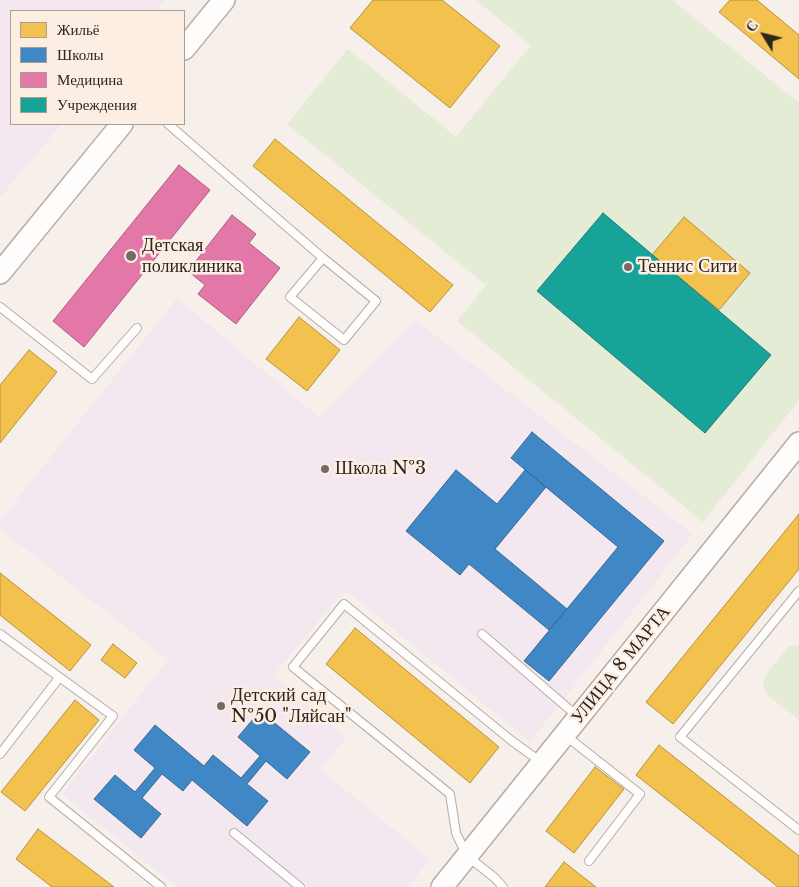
<!DOCTYPE html>
<meta charset="utf-8">
<style>
body{margin:0}
#map{position:relative;width:799px;height:887px;overflow:hidden;background:#f7efe9;font-family:"Libre Baskerville",serif}
canvas{display:block}
.legend{position:absolute;left:10px;top:10px;width:175px;height:115px;box-sizing:border-box;background:#fdeee3;border:1px solid #a99e95;margin:0;padding:6px 9px;list-style:none;font-size:15px;color:#2c2520}
.legend li{display:flex;align-items:center;gap:10px;height:25px}
.legend b{width:25px;border:1px solid #a99e95}
.north{position:absolute;left:739px;top:10px;width:50px;height:50px;-webkit-text-stroke:4px #fdeee3;paint-order:stroke;rotate:306deg;font-size:14px;font-weight:700;line-height:20px;text-align:center;color:#2c2520}
.north::after{content:'';display:block;margin:auto;width:18px;height:22px;background:#2c2520;clip-path:polygon(50% 0,100% 100%,50% 72%,0 100%)}
</style>
<div id="map">
<canvas width="799" height="887"></canvas>
<ul class="legend">
<li><b style="height:14px;background:#f2c14e"></b>Жильё</li>
<li><b style="height:14px;background:#3f88c5"></b>Школы</li>
<li><b style="height:14px;background:#e377a8"></b>Медицина</li>
<li><b style="height:14px;background:#17a398"></b>Учреждения</li>
</ul>
<div class="north">С</div>
</div>
<script>
const context = document.querySelector('canvas').getContext('2d');
context.lineJoin = 'round';
function paint(path, color) {
  context.fillStyle = color;
  context.fill(path, 'evenodd');
}
function toPath(rows) {
  const path = new Path2D();
  for (const r of rows) {
    path.moveTo(r[0], r[1]);
    for (let i = 2; i < r.length; i += 2) path.lineTo(r[i], r[i + 1]);
  }
  return path;
}
function stroke(path, color, width, dash) {
  context.strokeStyle = color;
  context.lineWidth = width;
  context.lineCap = dash ? 'butt' : 'round';
  context.setLineDash(dash || []);
  context.stroke(path);
}
function drawText(font, color, halo, rows, align = 'center') {
  context.font = font + ' "Libre Baskerville",serif';
  context.lineWidth = 5;
  context.setLineDash([]);
  context.textBaseline = 'middle';
  context.strokeStyle = halo;
  context.fillStyle = color;
  for (const [text, x, y, turn = 0] of rows) {
    context.save();
    context.translate(x, y);
    context.rotate((+turn || 0) * Math.PI / 180);
    context.textAlign = isNaN(turn) ? turn : align;
    if (halo) context.strokeText(text, 0, 0);
    context.fillText(text, 0, 0);
    context.restore();
  }
}
const education = toPath([
 [0,0,165,0,156,11,11,11,11,124,62,124,0,197],
 [177,298,320,418,415,320,693,534,530,742,345,589,273,676,346,737,321,770,430,859,408,887,177,887,62,794,168,660,0,529,0,521]
]);
const green = toPath([
 [476,0,672,0,799,103,799,400,703,522,457,321,486,285,287,124,348,49,456,137,531,45],
 [799,645,799,720,766,694,763,683,764,677,789,646]
]);
const homes = toPath([
 [373,0,442,0,500,46,450,108,350,28,373,0],
 [730,0,757,0,799,35,799,79,719,12,730,0],
 [275,139,453,285,430,312,253,166,275,139],
 [684,217,750,273,719,310,652,255,684,217],
 [299,317,340,350,307,391,266,359,299,317],
 [29,350,57,372,0,443,0,385,29,350],
 [799,514,799,569,673,724,646,702,799,514],
 [0,573,91,645,70,671,0,615,0,573],
 [355,628,499,747,470,783,326,664,355,628],
 [113,644,137,663,125,678,101,660,113,644],
 [75,700,99,720,25,811,1,792,75,700],
 [659,745,799,856,799,887,778,887,636,775,659,745],
 [595,767,624,789,574,853,546,831,595,767],
 [38,829,114,887,52,887,16,859,38,829],
 [564,862,596,887,545,887,564,862]
]);
const schools = toPath([
 [532,432,664,541,549,681,524,661,618,547,511,458,532,432],
 [456,470,497,504,525,470,546,487,495,549,567,609,549,630,469,564,460,575,406,531,456,470],
 [260,711,310,752,287,779,266,761,247,784,268,801,247,826,192,780,183,791,162,774,142,798,161,814,141,838,94,799,115,775,135,792,155,768,134,750,155,725,204,766,213,755,241,778,260,756,238,737,260,711]
]);
const health = toPath([
 [179,165,210,190,84,347,53,321,179,165],
 [232,215,256,234,249,243,280,268,236,324,198,294,205,285,188,271,232,215]
]);
const public = toPath([
 [603,213,771,355,705,433,537,291,603,213]
]);
const lane = toPath([
 [168,124,323,258,376,301,344,340,290,297,323,258],
 [0,307,92,379,137,328],
 [799,591,680,737,799,830],
 [0,634,113,716,49,797,161,887],
 [482,634,577,716],
 [566,736,640,794,589,861],
 [0,754,59,678],
 [234,833,300,887],
 [503,887,495,878,467,856,456,833,450,794,293,667,344,604,512,741,541,762]
]);
const secondary = toPath([
 [184,49,224,0],
 [0,273,122,124],
 [442,887,799,443]
]);
const markers = [
 [131,256,6,"#736c66"],
 [628,267,5,"#736c66"],
 [325,469,5,"#736c66"],
 [221,706,5,"#736c66"]
];
const poiNames = [
 ["Детская",142,246],
 ["поликлиника",142,267],
 ["Теннис Сити",638,267],
 ["Школа №3",335,469],
 ["Детский сад",231,696],
 ["№50 \"Ляйсан\"",231,717]
];
const streetNames = [
 ["УЛИЦА 8 МАРТА",621,665,-51]
];
paint(education, '#f3e8f0');
paint(green, '#e4ecd6');
paint(homes, '#f2c14e');
stroke(homes, '#b79240', 1);
paint(schools, '#3f88c5');
stroke(schools, '#396a94', 1);
paint(health, '#e377a8');
stroke(health, '#ac5e7f', 1);
paint(public, '#17a398');
stroke(public, '#1d7d74', 1);
stroke(lane, '#b4ada8', 10);
stroke(secondary, '#b4ada8', 24);
stroke(lane, '#fefdfc', 8);
stroke(secondary, '#fefdfc', 21);
for (const [x, y, r, color] of markers) {
  const dot = new Path2D();
  dot.arc(x, y, r, 0, 2 * Math.PI);
  context.fillStyle = color;
  context.fill(dot);
  stroke(dot, '#fdeee3', 2);
}
drawText('18px', '#2c2520', '#fdeee3', poiNames, 'left');
drawText('18px', '#2c2520', '#fdeee3', streetNames);
</script>
